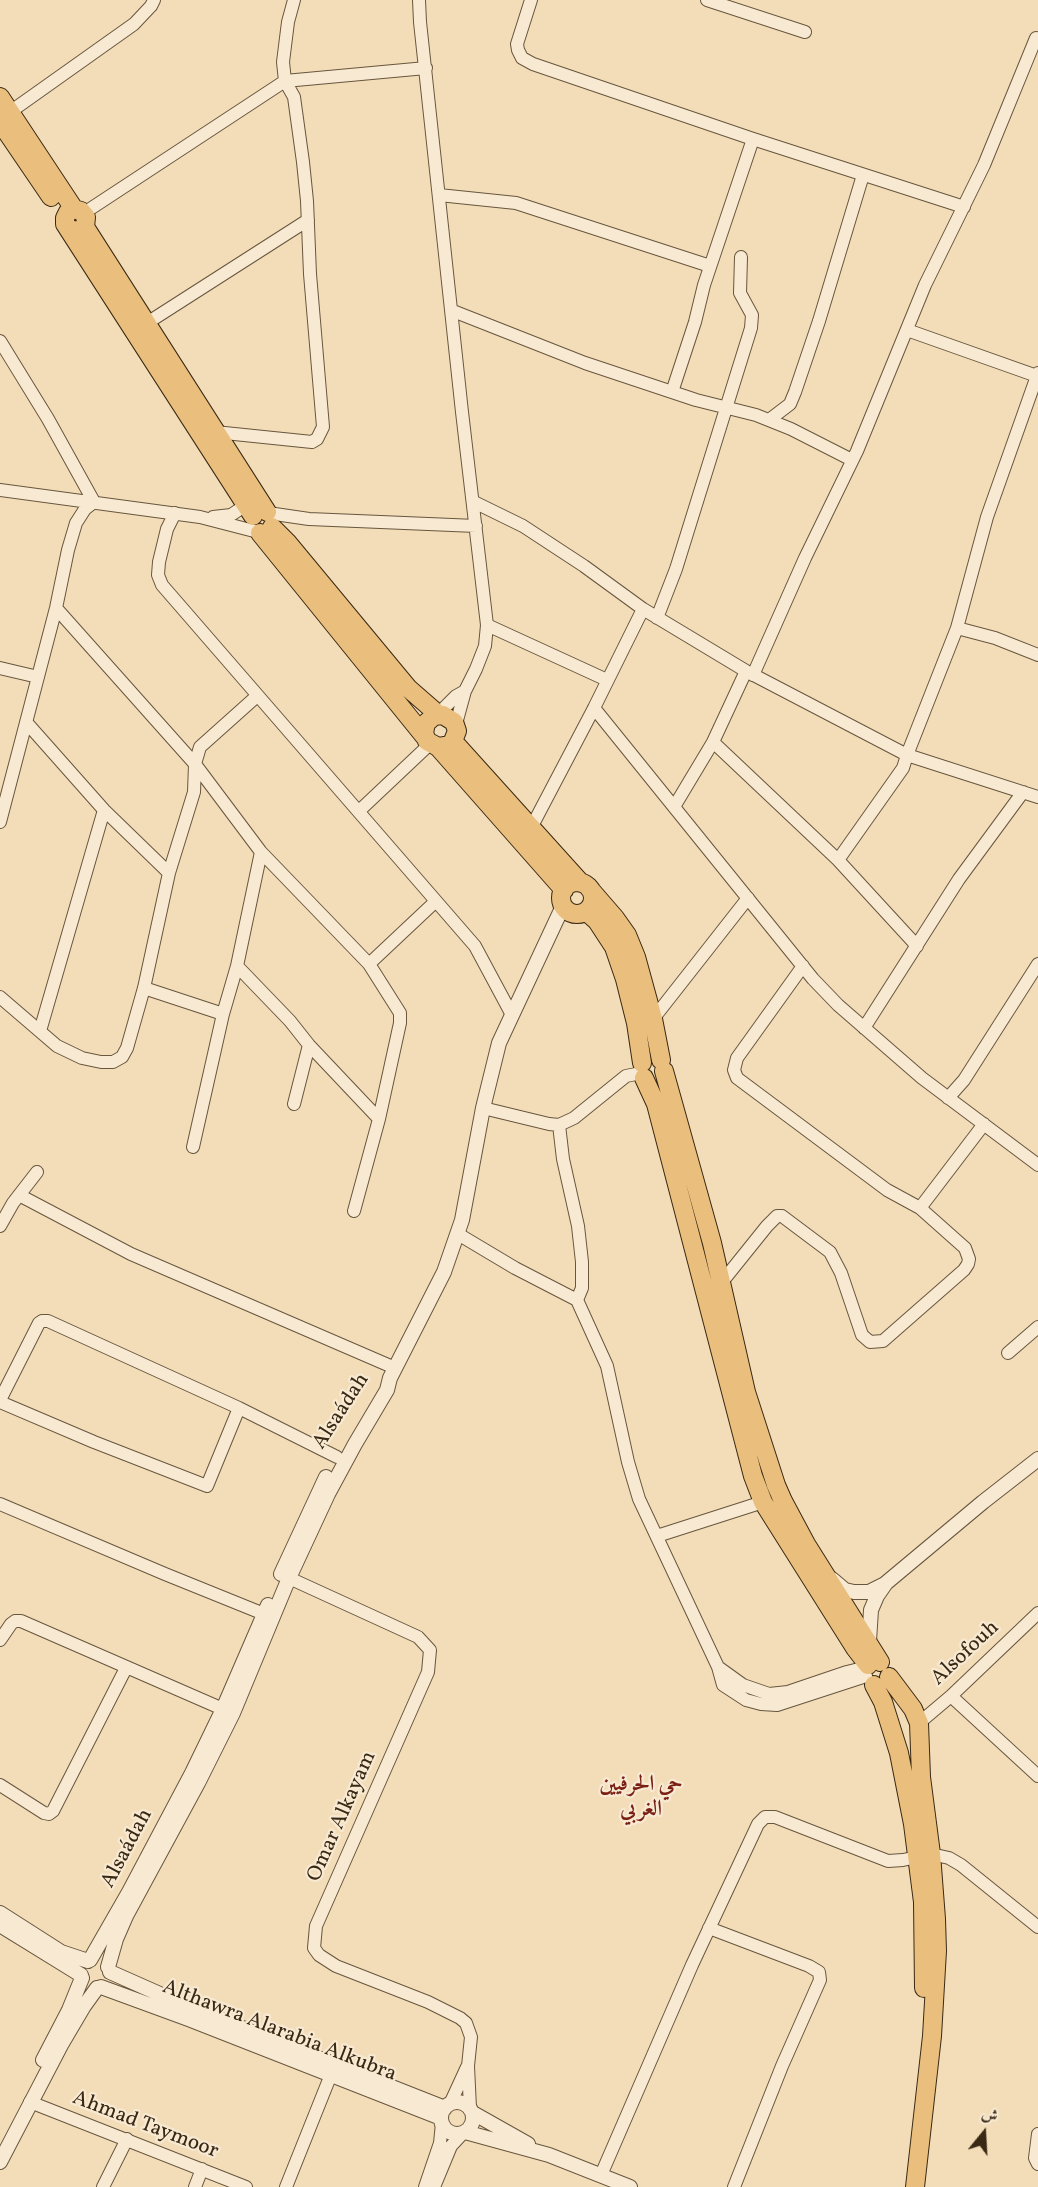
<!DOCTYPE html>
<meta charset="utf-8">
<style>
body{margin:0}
#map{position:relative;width:1038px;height:2187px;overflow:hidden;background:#f3ddb9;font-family:Vollkorn,Amiri,serif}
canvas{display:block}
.north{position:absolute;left:954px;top:2103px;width:60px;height:60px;-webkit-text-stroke:4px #f7e9d2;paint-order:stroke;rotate:18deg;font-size:16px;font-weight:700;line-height:24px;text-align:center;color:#392914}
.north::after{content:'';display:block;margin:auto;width:21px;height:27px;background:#392914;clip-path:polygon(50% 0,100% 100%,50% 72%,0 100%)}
</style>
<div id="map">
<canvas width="1038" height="2187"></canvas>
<div class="north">ش</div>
</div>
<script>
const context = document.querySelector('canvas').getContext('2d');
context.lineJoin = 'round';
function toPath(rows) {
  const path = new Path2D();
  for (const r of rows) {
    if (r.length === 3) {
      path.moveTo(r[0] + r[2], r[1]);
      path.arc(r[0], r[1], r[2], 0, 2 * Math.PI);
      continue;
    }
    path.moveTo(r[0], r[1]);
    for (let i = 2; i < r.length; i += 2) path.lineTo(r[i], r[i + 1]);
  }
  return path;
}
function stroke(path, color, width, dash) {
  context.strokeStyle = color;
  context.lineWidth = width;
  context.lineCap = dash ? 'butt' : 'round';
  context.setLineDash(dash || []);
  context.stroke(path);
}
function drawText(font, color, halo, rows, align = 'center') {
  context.font = font + ' Vollkorn,Amiri,serif';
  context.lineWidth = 4.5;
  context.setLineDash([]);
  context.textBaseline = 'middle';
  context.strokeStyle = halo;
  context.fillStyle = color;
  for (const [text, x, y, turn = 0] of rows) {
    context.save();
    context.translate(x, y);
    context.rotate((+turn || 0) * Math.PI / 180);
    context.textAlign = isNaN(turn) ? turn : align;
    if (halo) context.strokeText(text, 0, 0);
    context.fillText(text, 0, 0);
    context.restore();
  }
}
const minor = toPath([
 [419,0,420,22,462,412,487,625,485,646,476,669,465,691,456,724],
 [531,0,517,44,518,50,522,58,533,64,753,139,964,207],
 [707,0,805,32],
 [10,112,134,24,151,6,154,0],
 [439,195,516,203,710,266],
 [84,213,285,81,426,68],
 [453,311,585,363,696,400,756,415,791,429,852,460],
 [147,323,308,220],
 [907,330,1037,376],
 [0,341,48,419,94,502,85,509,76,523,68,550,56,608,0,822],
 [1038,373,987,517,957,628,907,755,1038,797],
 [672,392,695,322,704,285,753,139],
 [769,420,790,404,795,392,819,321,863,175],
 [215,432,312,442,317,439,323,427,310,274,307,201,303,162,294,97,285,81,283,62,288,22,294,0],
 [0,490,200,517,258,532],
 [474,502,523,526,584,566,643,609,746,671,907,755,903,768,838,860],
 [175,513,167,529,159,562,158,575,162,585,475,946,512,1015],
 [268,513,309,519,476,526],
 [213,517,231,515,246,505],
 [56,608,195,764,261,852,369,964,400,1013,400,1023,379,1119,354,1211],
 [657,618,676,569,751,328,752,315,740,293,741,257],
 [487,625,607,680],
 [957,628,995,638,1038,655],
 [0,668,38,677],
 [753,675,805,558,857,451,925,285,984,165,1036,38],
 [594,708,813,979,838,1005,922,1078,1038,1165],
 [443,715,445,707,456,696,465,691],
 [26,722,104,810,169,873],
 [713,742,838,860,917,946],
 [674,807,713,742,746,671],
 [359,811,430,744],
 [531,828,594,708,643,609],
 [369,964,436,901],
 [237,966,290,1021,309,1045,379,1119],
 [803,966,737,1058,734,1070,737,1078,887,1190,920,1208,984,1124],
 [144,988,223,1014],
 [0,997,57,1046,82,1058,101,1062,113,1062,122,1057,127,1048,144,988,169,873,194,792,195,764,200,747,257,696],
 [653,1019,748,898],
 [864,1028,959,879,1023,792],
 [40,1031,104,810],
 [948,1098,964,1080,1038,964],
 [294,1104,309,1045],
 [483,1108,549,1124,559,1125,574,1118,626,1076,641,1073],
 [193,1147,223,1014,237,966,261,852],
 [19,1195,131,1254,395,1368],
 [0,1226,13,1203,37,1172],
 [458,1234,515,1268,577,1300,582,1288,582,1262,578,1226,563,1159,559,1125],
 [722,1282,767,1226,777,1216,782,1216,830,1252,841,1273,862,1335,870,1342,883,1341,964,1270,968,1264,969,1259,965,1248,920,1208],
 [577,1300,607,1366,628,1462,639,1499,718,1667,723,1685,746,1700,761,1704,777,1705,866,1676],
 [1008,1353,1038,1327],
 [0,1400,39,1323,42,1321,48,1321,239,1408,337,1457],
 [0,1402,94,1442,207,1486,239,1408],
 [0,1504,165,1574,264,1614],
 [657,1536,763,1502],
 [289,1578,418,1637,430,1650,428,1672,316,1926,314,1948,319,1955,336,1966,428,2002,460,2018,466,2023,471,2037,468,2066,470,2108],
 [0,1640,11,1624,15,1621,21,1621,232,1713],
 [718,1667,743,1685,769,1694,788,1692,847,1672,867,1667],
 [951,1696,1038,1776],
 [919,1723,951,1696,1038,1613],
 [0,1785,44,1813,49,1814,53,1811,126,1668],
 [709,1928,809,1966,819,1972,820,1980,782,2066,734,2187],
 [30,2102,246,2187],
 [450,2104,467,2067],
 [1038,2134,1035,2158,1038,2164],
 [601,2175,692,1965,758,1824,765,1817,775,1817,888,1861,903,1860,931,1854,949,1858,961,1865,1038,1927],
 [103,2187,127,2139],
 [195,2187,202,2169],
 [286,2187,334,2067],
 [425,2187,440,2143,442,2123],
 [434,2187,451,2146,464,2132]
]);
const tertiary = toPath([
 [281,1574,326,1477],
 [832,1579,845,1590,854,1592,869,1592,885,1584],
 [869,1641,871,1610,877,1596,886,1583,983,1502,1038,1459],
 [0,1913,61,1952,88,1961],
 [0,1925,81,1975],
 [90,1960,129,1892,192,1773,223,1709,268,1605],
 [108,1967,116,1939,126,1916,198,1783,233,1713,289,1578,328,1494,355,1444,387,1390,390,1378,444,1272,462,1220,483,1108,499,1043,563,906],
 [110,1972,189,2007,445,2108],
 [101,1987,191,2020,441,2118],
 [43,2060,69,2010,82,1978],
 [457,2118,16],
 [473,2113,528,2144],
 [465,2132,549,2155,630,2187],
 [0,2162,61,2045,84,2006,97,1988]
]);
const primary = toPath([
 [0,97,74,209],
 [0,122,51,197],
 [85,227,267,512],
 [69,229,77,231,85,227,86,217,81,211,74,209,68,212,65,218,65,224,253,516],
 [272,527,287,542,408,688,439,715],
 [260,533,425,737],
 [453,741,581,883],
 [438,747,449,745,453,741,457,731,454,722,443,715,434,716,426,723,424,733,427,741,438,747,564,890],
 [577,898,16],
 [589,888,615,918,627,935,636,957,653,1019,661,1060],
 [586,911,597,921,614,947,625,979,636,1023,642,1063],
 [664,1071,712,1243,746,1392,776,1485,783,1501,806,1544,880,1662],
 [644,1078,656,1104,753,1476,763,1502,855,1648,868,1665],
 [889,1677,913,1709,919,1723,921,1777,931,1854,936,1919,937,1951,932,2036,915,2187],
 [874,1685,883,1702,899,1753,913,1824,923,1902,924,1988]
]);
const streetNames = [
 ["Alsaádah",342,1412,-57],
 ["Alsofouh",966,1654,-43],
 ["Omar Alkayam",343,1817,-66],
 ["Alsaádah",128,1849,-62],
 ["Althawra Alarabia Alkubra",279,2032,21],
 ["Ahmad Taymoor",145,2126,21]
];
const neighbourhoodNames = [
 ["حي الحرفيين",641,1786],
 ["الغربي",641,1811]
];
stroke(minor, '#68563d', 14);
stroke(tertiary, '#68563d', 16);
stroke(primary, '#392914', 20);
stroke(minor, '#f7e9d2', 12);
stroke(tertiary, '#f7e9d2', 14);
stroke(primary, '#eabe7c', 18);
drawText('21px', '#392914', '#f7e9d2', streetNames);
drawText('bold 22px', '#7a1f14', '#f7e9d2', neighbourhoodNames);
</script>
